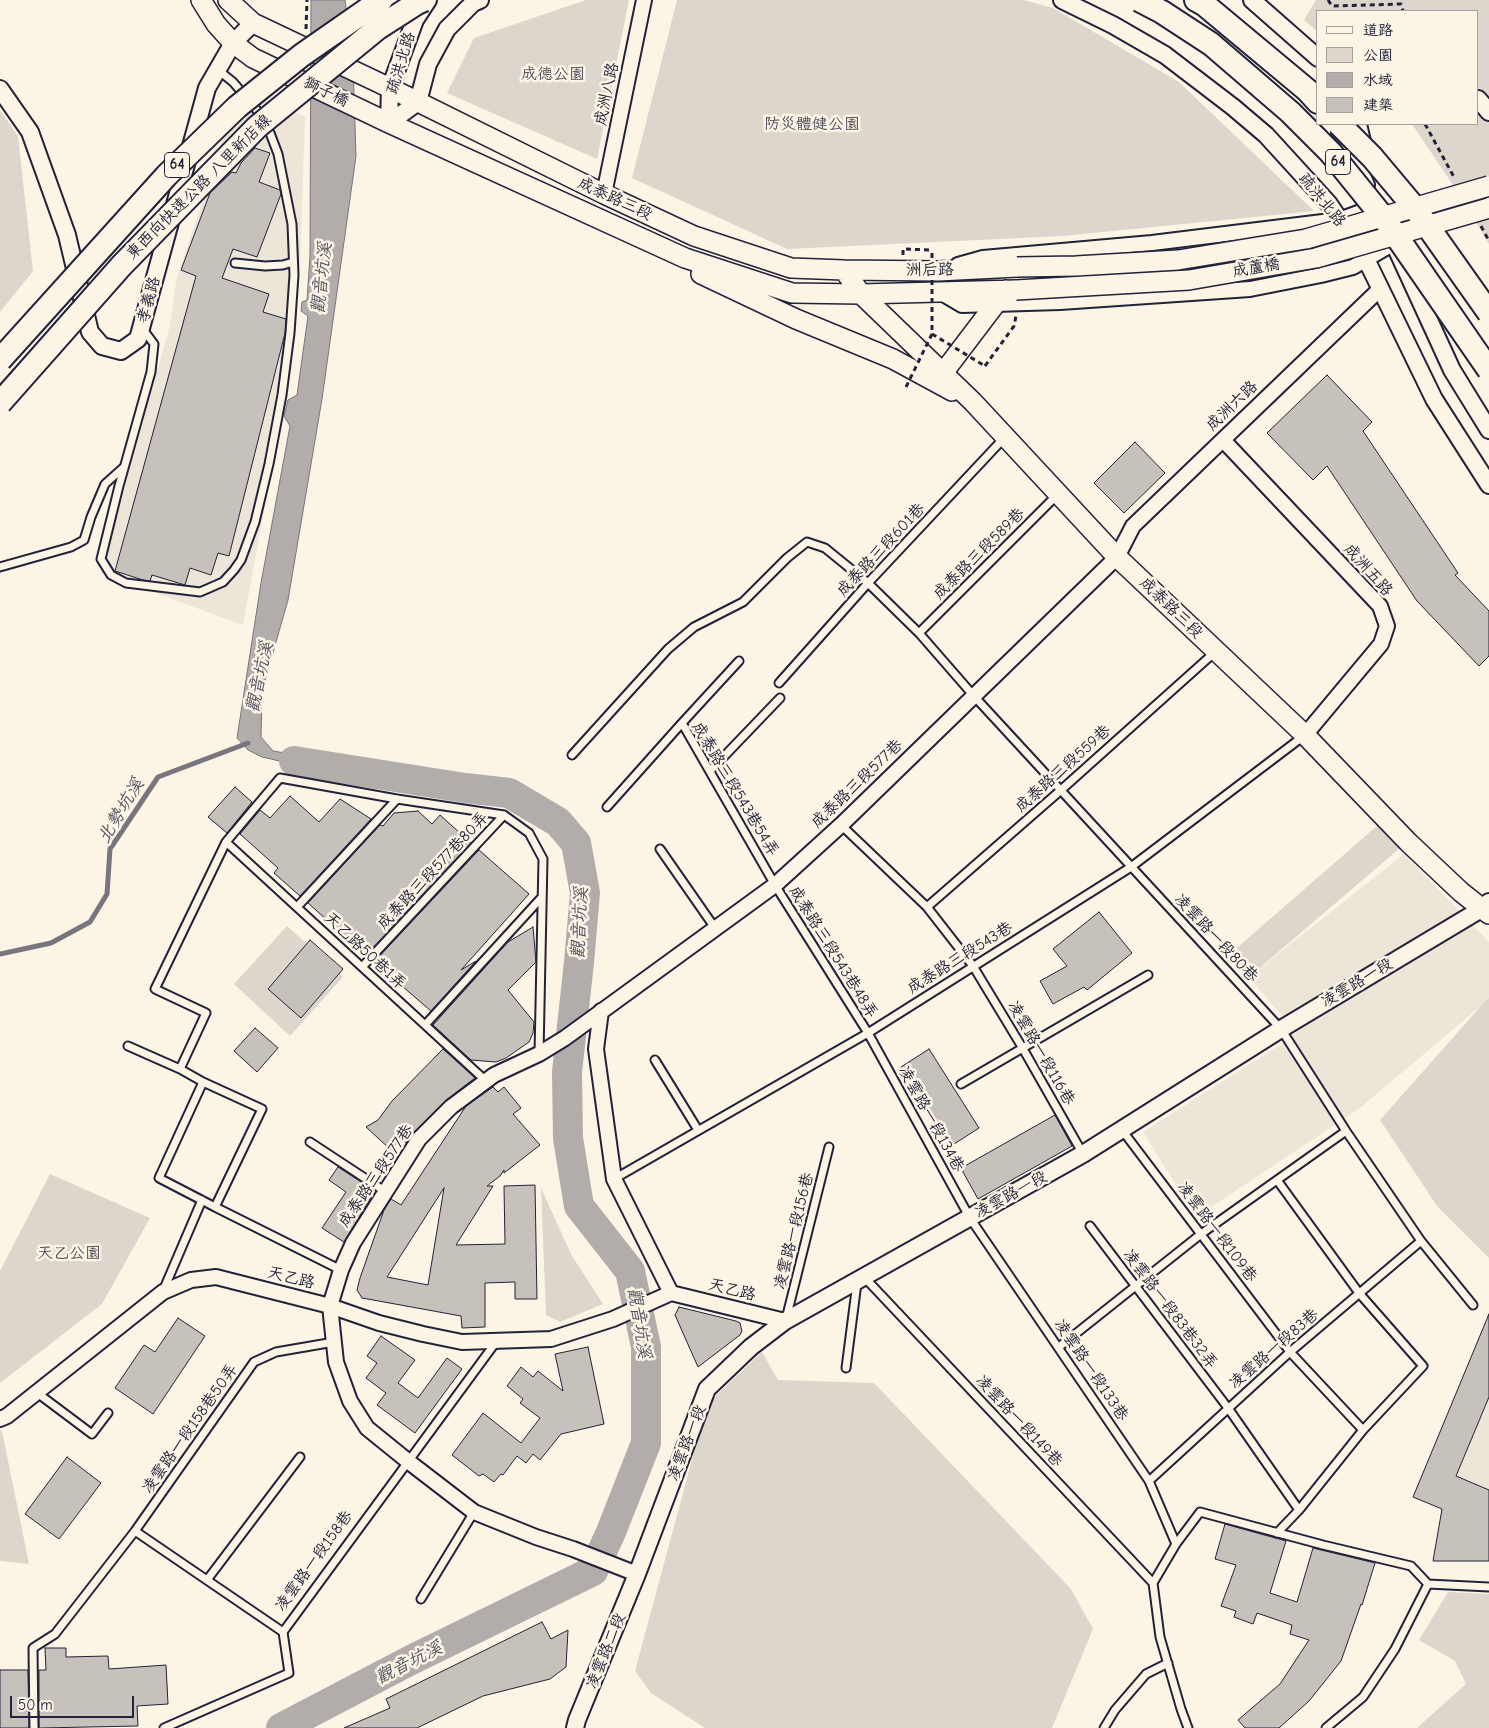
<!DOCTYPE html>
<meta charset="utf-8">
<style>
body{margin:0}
#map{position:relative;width:1489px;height:1728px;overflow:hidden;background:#fcf5e5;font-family:"Comic Neue","LXGW WenKai TC",sans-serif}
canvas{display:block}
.legend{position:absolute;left:1316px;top:10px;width:162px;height:115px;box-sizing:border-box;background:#fcf5e5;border:1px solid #a5a1a1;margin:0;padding:6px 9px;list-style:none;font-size:15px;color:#22223b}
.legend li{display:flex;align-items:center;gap:10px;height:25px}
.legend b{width:25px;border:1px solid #a5a1a1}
.scale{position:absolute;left:10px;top:1696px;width:124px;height:22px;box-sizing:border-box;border:2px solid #22223b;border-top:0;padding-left:6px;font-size:15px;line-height:18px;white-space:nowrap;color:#22223b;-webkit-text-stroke:4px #fcf5e5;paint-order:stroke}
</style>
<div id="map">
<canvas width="1489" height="1728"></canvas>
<ul class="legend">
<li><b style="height:6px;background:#fcf5e5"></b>道路</li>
<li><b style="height:14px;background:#dcd6cc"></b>公園</li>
<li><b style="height:14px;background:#b2adab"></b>水域</li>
<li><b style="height:14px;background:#c6c1bb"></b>建築</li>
</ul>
<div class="scale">50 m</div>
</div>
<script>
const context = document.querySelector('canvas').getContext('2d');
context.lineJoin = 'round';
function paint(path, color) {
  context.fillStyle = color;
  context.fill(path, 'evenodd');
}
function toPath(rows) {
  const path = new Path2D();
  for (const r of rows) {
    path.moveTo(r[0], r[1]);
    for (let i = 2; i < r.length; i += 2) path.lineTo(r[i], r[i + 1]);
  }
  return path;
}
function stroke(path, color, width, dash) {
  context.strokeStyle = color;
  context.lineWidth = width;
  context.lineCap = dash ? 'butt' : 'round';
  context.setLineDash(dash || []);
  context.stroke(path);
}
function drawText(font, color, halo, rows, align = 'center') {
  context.font = font + ' "Comic Neue","LXGW WenKai TC",sans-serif';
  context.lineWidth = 5;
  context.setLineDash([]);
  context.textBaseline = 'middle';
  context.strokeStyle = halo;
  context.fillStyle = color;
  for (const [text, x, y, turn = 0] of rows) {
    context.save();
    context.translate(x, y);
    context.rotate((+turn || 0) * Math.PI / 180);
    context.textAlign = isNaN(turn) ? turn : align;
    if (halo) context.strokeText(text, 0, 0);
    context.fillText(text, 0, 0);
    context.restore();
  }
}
const built = toPath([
 [239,90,305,116,300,266,291,364,243,625,101,573,170,325,176,281],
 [1404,854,1489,942,1489,999,1360,1108,1196,1217,1143,1132,1297,1034,1249,977],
 [1489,1313,1489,1561,1433,1561,1442,1509,1413,1497]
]);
const green = toPath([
 [586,0,629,0,597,159,447,93,474,38],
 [677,0,1023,0,1053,8,1179,82,1314,211,1063,236,787,249,632,178],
 [1316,0,1489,0,1489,244,1459,194,1412,124,1478,124,1478,11,1318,11,1318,32,1304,20],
 [0,110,18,136,33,271,0,312],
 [1378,825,1400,848,1249,977,1230,954],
 [287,926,343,977,290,1036,234,984],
 [1488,998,1489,999,1489,1258,1437,1206,1380,1120],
 [50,1174,150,1218,102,1304,0,1383,0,1271],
 [541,1188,572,1256,603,1304,560,1322,546,1315],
 [762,1352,778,1380,874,1383,1071,1589,1093,1629,1052,1728,705,1728,651,1693,635,1671,707,1404],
 [0,1430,2,1431,29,1564,0,1561],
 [1448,1592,1489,1594,1489,1728,1417,1728,1466,1684,1455,1661,1419,1640]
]);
const water = toPath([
 [311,0,345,0,353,62,356,156,322,399,288,600,262,691,261,737,273,751,333,761,337,774,262,757,248,750,237,738,261,583,290,426,284,416,288,400,297,395,308,316,301,311,302,302,307,300,310,256,311,0]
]);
const stream = toPath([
 [0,954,51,943,90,922,107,894,110,849,158,777,248,743]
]);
const river = toPath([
 [281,1728,411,1660,593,1571,611,1532,646,1443,646,1347,630,1271,579,1206,568,1138,567,1072,579,962,585,893,576,843,558,822,509,793,465,788,294,761]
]);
const building = toPath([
 [255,148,270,153,259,182,280,190,281,194,257,257,233,249,222,278,269,294,263,312,286,319,285,333,229,556,218,553,211,575,190,568,185,585,152,575,150,581,143,580,115,571,196,276,181,270,210,193,232,172,236,173,241,163,255,148],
 [1327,375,1372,422,1363,431,1458,573,1455,575,1489,611,1489,656,1479,666,1417,601,1327,466,1313,480,1267,433,1327,375],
 [1135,442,1165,473,1124,513,1094,483,1135,442],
 [235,787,252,802,227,833,208,817,235,787],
 [290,796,319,822,340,799,371,819,300,896,274,873,278,868,240,834,260,810,270,818,290,796],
 [418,811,432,824,440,815,471,843,366,955,308,903,380,825,383,826,394,813,418,811],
 [479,850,529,894,461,970,476,961,431,1011,374,962,479,850],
 [1099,912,1132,953,1087,990,1084,987,1053,1004,1040,981,1067,966,1053,949,1099,912],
 [533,927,536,962,508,990,534,1022,533,1033,529,1042,506,1058,496,1062,471,1060,433,1025,508,942,533,927],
 [310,940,343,969,301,1018,268,989,310,940],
 [255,1028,278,1048,257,1072,234,1051,255,1028],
 [443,1049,475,1078,445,1101,413,1133,406,1143,399,1139,391,1150,366,1127,378,1120,392,1101,443,1049],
 [929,1049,979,1128,951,1146,901,1067,929,1049],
 [493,1087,498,1092,504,1087,521,1108,513,1114,540,1145,504,1173,504,1170,500,1176,487,1186,493,1186,456,1245,505,1244,504,1186,535,1185,537,1299,515,1299,515,1282,485,1283,485,1327,462,1328,461,1316,362,1298,357,1290,360,1278,384,1210,391,1199,401,1205,466,1106,493,1087],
 [444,1188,428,1285,387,1277,444,1188],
 [1055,1115,1072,1146,978,1199,963,1172,963,1167,1055,1115],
 [338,1167,375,1191,344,1242,322,1228,346,1192,329,1180,338,1167],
 [679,1307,736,1321,740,1323,742,1331,740,1335,698,1367,675,1315,679,1307],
 [1489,1314,1489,1397,1456,1476,1489,1490,1489,1561,1433,1561,1442,1509,1413,1497,1489,1314],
 [178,1318,205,1336,153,1414,115,1388,144,1345,155,1352,178,1318],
 [381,1336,415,1360,398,1383,418,1398,447,1358,462,1369,415,1433,377,1405,386,1393,366,1378,377,1363,367,1356,381,1336],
 [588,1347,604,1424,561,1434,540,1460,533,1454,526,1463,517,1456,503,1475,501,1474,494,1482,483,1474,479,1476,452,1455,483,1413,521,1443,540,1418,520,1403,523,1399,507,1386,521,1367,533,1377,538,1371,563,1391,555,1354,588,1347],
 [67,1457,101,1483,59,1539,25,1514,67,1457],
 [1225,1524,1286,1541,1270,1593,1297,1602,1313,1548,1375,1563,1362,1605,1361,1604,1341,1661,1309,1701,1279,1728,1245,1728,1238,1720,1280,1684,1309,1640,1290,1634,1292,1625,1257,1613,1253,1624,1234,1617,1236,1611,1221,1606,1236,1565,1215,1559,1225,1524],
 [542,1622,551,1639,568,1630,566,1667,550,1679,483,1696,417,1728,344,1728,390,1708,386,1699,542,1622],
 [45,1648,66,1648,66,1657,108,1656,109,1669,166,1665,168,1704,137,1706,138,1726,39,1728,39,1670,46,1670,45,1648],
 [0,1670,28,1670,29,1728,0,1728,0,1670]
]);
const path = toPath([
 [1328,0,1332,6,1401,4,1403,11],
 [306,29,307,0],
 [1425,124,1455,179],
 [1481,226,1489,241],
 [903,255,903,249,932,250],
 [985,366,1014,326,1016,316]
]);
const service = toPath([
 [235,263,265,266,283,265,293,262],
 [142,328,154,344,151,372,119,486,101,559,111,575,126,583,200,592,223,582,234,570,241,560,255,522,269,464,282,395,290,333,294,275,292,224,278,154,270,133,256,109,233,82,218,70],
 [0,567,71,547,84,540,91,517,105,484,124,467],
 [919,633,1058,494],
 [779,683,868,583,1005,437],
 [682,723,739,661],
 [572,755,668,649,694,627,743,602,787,558,807,542,825,548,868,583,919,633,973,695,1281,1029,1346,1131,1421,1241,1473,1305],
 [710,771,780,698],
 [607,807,682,723,775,885,868,1033,970,1218,1149,1481,1176,1544],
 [841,825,927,907,973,966,1022,1047,1083,1154],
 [226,842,486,1081],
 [660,849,715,928],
 [297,907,397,799],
 [927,907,1061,790,1215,652],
 [362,967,504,815],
 [425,1025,542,897],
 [128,1046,180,1069],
 [655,1060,698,1130],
 [203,1082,159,1178,215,1207],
 [961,1084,1148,975],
 [1122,1130,1290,1352,1363,1430],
 [310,1142,386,1192],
 [614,1179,868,1033,1131,867,1305,735],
 [1277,1180,1359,1293,1423,1366,1363,1430,1299,1510,1277,1533],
 [1090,1226,1228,1408,1299,1510],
 [341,1270,215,1207,262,1109,203,1082,180,1069,206,1013,155,989,226,842,280,778,397,799,504,815,529,833,543,859,539,1054],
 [865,1278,1153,1583],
 [163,1291,202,1200],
 [786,1319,829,1147],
 [1059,1347,1201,1234,1346,1131],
 [846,1368,857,1283],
 [36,1392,92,1434,108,1413],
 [1149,1481,1290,1352,1421,1241],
 [135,1531,283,1632],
 [207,1580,300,1457],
 [1428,1584,1489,1587],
 [421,1599,474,1512],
 [283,1632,496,1342],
 [34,1728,33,1648,55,1634,135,1531,254,1362,276,1352,334,1342],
 [164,1728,289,1673,283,1632],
 [1104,1728,1115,1710,1146,1674,1168,1663],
 [1188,1728,1181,1709,1160,1637,1153,1583,1176,1544,1200,1512,1323,1545,1411,1566,1428,1584],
 [1326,1728,1363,1697,1395,1649,1428,1584]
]);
const minor = toPath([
 [604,194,644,0],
 [958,265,983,258,1152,243,1339,220,1377,206],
 [940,292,962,305,1060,302,1250,289,1321,275,1353,267,1394,243],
 [1223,440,1380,606,1387,626,1381,644,1305,735],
 [601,1011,596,1049,614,1179,671,1293],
 [671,1293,785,1321],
 [0,1419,7,1416,163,1292,191,1280,216,1277,330,1306,379,1323,423,1334,462,1342,551,1339,613,1319,671,1293],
 [637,1574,573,1549,536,1537,474,1512,409,1462,367,1428,350,1401,336,1362,330,1306,341,1270,353,1243,419,1139,451,1107,494,1075,539,1054,565,1038,775,885,841,825,1117,557,1133,526,1381,288]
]);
const tertiary = toPath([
 [1062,0,1113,25,1165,55,1233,107,1266,135,1329,204,1366,259,1434,399,1489,485],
 [1252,0,1318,58],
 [0,89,30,132,67,235,90,332,102,346,121,351,138,339,207,88,233,43,253,23],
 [1478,99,1489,112],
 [389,123,418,102,428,64,447,29,473,3,480,0],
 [389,123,390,88,415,20,428,0],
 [1358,124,1364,150],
 [1340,130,1366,185],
 [1396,248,1452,370,1489,430],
 [575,1728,577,1720,637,1574,707,1389,751,1347,785,1321,1083,1154,1281,1029,1483,908,1489,902]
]);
const secondary = toPath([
 [201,0,216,24,233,43,253,58,389,123,685,258,792,293,861,294,1016,290],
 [228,0,253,23,390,88,604,194,694,236,791,268,844,270,938,271,1017,267],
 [844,270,861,294,973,402,1117,557,1305,735,1408,842,1461,892,1489,914],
 [701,274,796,319,893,359,952,391],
 [943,373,1006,290]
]);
const trunk = toPath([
 [1196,0,1205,5,1307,90,1318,102]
]);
const pathBridge = toPath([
 [932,334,985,366],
 [906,387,932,334,932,250]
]);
const secondaryBridge = toPath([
 [1017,267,1076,266,1178,260,1306,239,1489,186],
 [1016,290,1189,280,1316,258,1489,208]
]);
const trunkBridge = toPath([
 [1139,0,1162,12,1211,44,1290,112,1331,153,1386,221,1489,370],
 [1339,124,1372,157,1414,207,1489,313],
 [0,360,167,175,237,107,302,55,381,0],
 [0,403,122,265,257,127,378,28,417,3,424,0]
]);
const shields = [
 [1338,162,25],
 [177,165,25]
];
const shieldNames = [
 ["64",1338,162],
 ["64",177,165]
];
const streetNames = [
 ["疏洪北路",401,63,-73],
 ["獅子橋",326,92,26],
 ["成洲八路",607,94,-78],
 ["東西向快速公路 八里新店線",199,187,-45],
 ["成泰路三段",615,199,25],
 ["疏洪北路",1322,200,51],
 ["成蘆橋",1256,268,-10],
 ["洲后路",930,270,-1],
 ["孝義路",149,300,-75],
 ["成洲六路",1232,406,-44],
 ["成泰路三段601巷",881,550,-47],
 ["成泰路三段589巷",979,554,-45],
 ["成洲五路",1368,570,48],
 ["成泰路三段",1171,608,44],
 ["成泰路三段559巷",1063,769,-42],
 ["成泰路三段577巷",857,784,-44],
 ["成泰路三段543巷54弄",735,789,59],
 ["成泰路三段577巷80弄",433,871,-47],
 ["凌雲路一段80巷",1216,938,47],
 ["天乙路50巷1弄",365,951,43],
 ["成泰路三段543巷48弄",833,952,58],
 ["成泰路三段543巷",960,958,-32],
 ["凌雲路一段",1357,983,-31],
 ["凌雲路一段116巷",1041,1053,60],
 ["凌雲路一段134巷",931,1119,61],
 ["成泰路三段577巷",376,1176,-56],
 ["凌雲路一段",1011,1195,-29],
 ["凌雲路一段156巷",794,1231,-76],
 ["凌雲路一段109巷",1217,1232,53],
 ["天乙路",291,1278,14],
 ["天乙路",732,1290,14],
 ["凌雲路一段83巷32弄",1170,1309,53],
 ["凌雲路一段83巷",1274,1349,-41],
 ["凌雲路一段133巷",1091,1370,56],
 ["凌雲路一段149巷",1019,1421,47],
 ["凌雲路一段158巷50弄",190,1429,-55],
 ["凌雲路一段",687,1443,-69],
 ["凌雲路一段158巷",314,1561,-54],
 ["凌雲路二段",606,1651,-68]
];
const parkNames = [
 ["成德公園",553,74],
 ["防災體健公園",812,124],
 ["天乙公園",69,1253]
];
const waterNames = [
 ["觀音坑溪",322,278,-84],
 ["觀音坑溪",260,677,-78],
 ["北勢坑溪",121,811,-59],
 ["觀音坑溪",580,923,-87],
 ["觀音坑溪",639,1323,81],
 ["觀音坑溪",409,1663,-27]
];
paint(built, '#ece5d8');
paint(green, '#dcd6cc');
paint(water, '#b2adab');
stroke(water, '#78757e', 1);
stroke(stream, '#78757e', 5);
stroke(river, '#b2adab', 30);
paint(building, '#c6c1bb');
stroke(building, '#22223b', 1);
stroke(service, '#22223b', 11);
stroke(minor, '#22223b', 18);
stroke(tertiary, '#22223b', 20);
stroke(secondary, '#22223b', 22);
stroke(trunk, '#22223b', 26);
stroke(path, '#22223b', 3, [5, 4]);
stroke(service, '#fcf5e5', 7);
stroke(minor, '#fcf5e5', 14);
stroke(tertiary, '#fcf5e5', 16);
stroke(secondary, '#fcf5e5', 19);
stroke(trunk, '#fcf5e5', 22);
stroke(secondaryBridge, '#22223b', 22, []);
stroke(trunkBridge, '#22223b', 26, []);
stroke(pathBridge, '#22223b', 3, [5, 4]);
stroke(secondaryBridge, '#fcf5e5', 19);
stroke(trunkBridge, '#fcf5e5', 22);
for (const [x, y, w] of shields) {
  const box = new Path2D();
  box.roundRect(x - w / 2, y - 12.5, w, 25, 4);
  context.fillStyle = '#fcf5e5';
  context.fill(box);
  stroke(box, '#22223b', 1);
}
drawText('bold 15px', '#22223b', null, shieldNames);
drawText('16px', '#22223b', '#fcf5e5', streetNames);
drawText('16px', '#504f5f', '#fcf5e5', parkNames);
drawText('italic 18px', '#545362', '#fcf5e5', waterNames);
</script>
